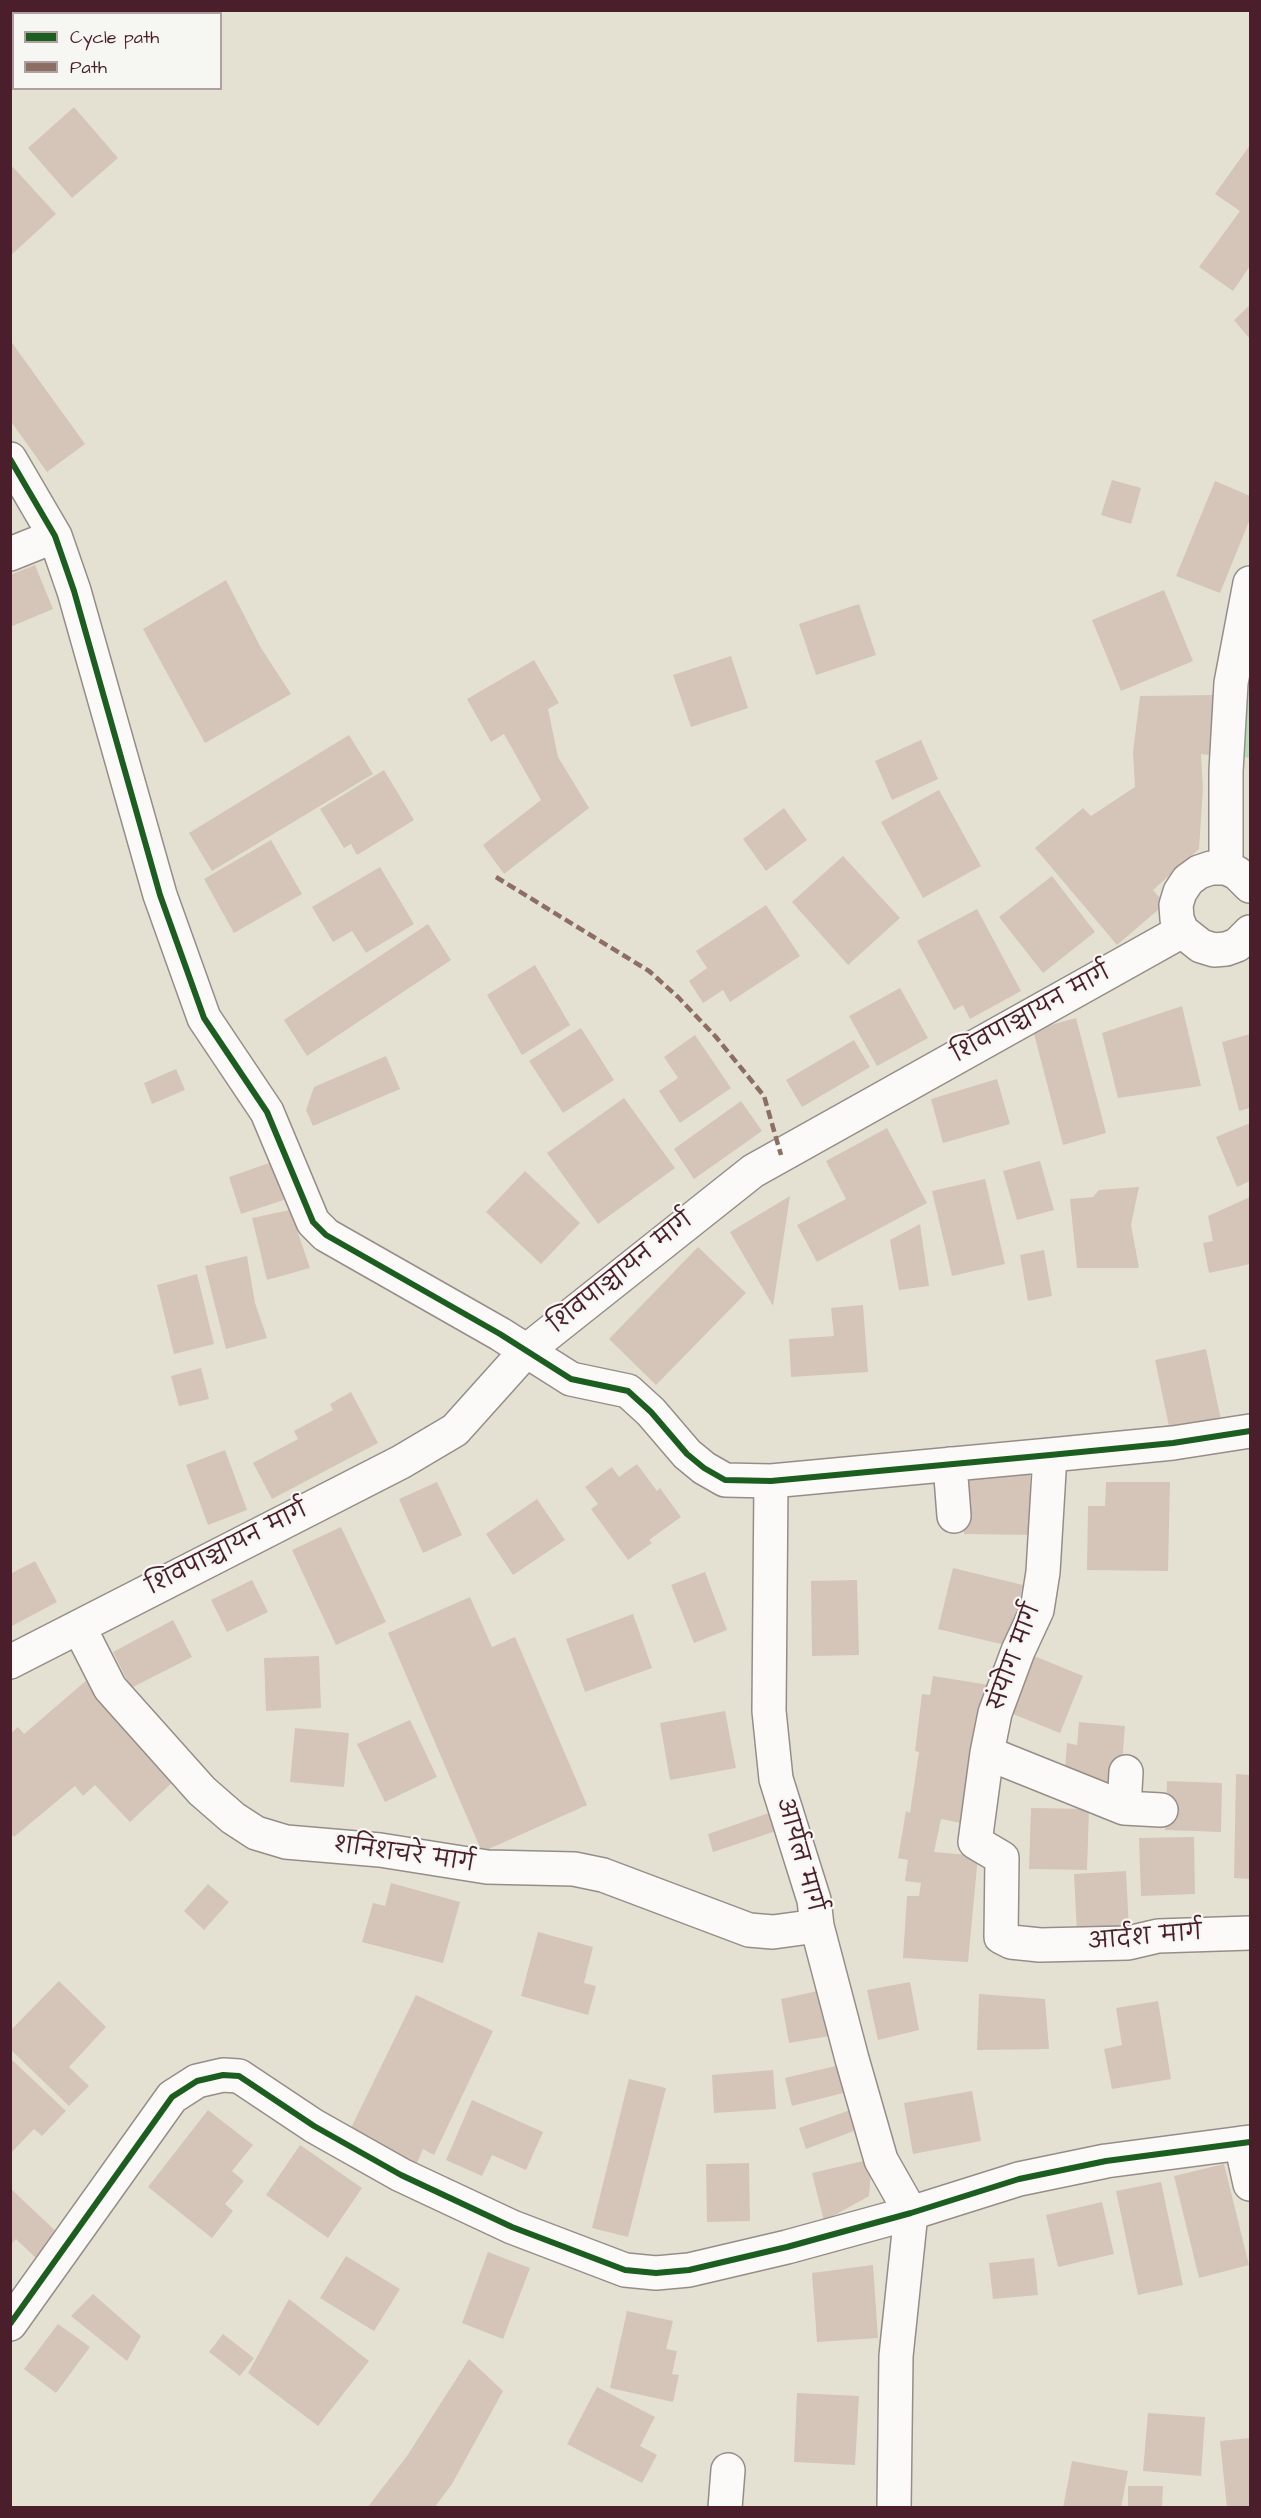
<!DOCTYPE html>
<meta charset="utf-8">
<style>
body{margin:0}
#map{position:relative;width:1261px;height:2518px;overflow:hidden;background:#e4e1d3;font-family:"Architects Daughter",sans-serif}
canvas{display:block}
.frame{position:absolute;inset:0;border:12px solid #4a1f2b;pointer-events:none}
.legend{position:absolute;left:12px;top:12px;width:210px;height:78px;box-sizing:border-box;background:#f6f6f2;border:2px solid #b1a0a2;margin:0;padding:8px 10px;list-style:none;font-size:18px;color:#4a1f2b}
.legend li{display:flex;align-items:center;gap:12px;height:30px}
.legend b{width:30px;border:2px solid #b1a0a2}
</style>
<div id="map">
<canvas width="1261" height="2518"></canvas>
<div class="frame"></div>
<ul class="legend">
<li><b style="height:8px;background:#1b5e20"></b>Cycle path</li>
<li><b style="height:8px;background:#8d6e63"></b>Path</li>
</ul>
</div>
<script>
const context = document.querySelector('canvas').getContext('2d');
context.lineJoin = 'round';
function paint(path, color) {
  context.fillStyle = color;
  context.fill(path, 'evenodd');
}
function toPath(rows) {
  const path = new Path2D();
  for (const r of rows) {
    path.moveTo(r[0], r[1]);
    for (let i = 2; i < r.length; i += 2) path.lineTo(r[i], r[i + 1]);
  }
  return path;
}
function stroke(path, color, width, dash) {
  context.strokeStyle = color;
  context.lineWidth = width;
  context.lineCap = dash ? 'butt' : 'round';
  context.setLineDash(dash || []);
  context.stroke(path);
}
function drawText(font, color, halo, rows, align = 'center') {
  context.font = font + ' "Architects Daughter","Playpen Sans Deva",sans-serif';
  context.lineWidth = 4.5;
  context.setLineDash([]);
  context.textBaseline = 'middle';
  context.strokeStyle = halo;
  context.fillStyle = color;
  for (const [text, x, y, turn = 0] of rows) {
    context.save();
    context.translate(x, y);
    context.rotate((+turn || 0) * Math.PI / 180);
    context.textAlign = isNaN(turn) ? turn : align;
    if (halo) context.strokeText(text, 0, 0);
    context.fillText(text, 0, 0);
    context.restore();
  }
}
const green = toPath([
 [1250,672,1250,758,1242,757]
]);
const building = toPath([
 [74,107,118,158,72,198,28,148],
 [1250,145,1250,266,1233,291,1199,267,1240,211,1215,194],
 [13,167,56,214,10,256,10,169],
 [1250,305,1250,339,1234,320],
 [10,340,85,444,47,472,10,420],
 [1112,480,1141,488,1131,524,1101,515],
 [1215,481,1250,496,1250,519,1220,593,1176,576],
 [35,565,53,609,10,627,10,575],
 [226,580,261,648,291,694,205,743,143,629],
 [1164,590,1193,661,1121,691,1092,620],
 [859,604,876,655,816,675,799,624],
 [731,656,748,708,691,727,673,675],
 [534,660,559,703,548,709,558,757,589,808,504,874,483,845,541,800,504,734,491,742,467,699],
 [1216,695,1209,755,1201,754,1203,788,1199,849,1153,890,1165,904,1117,945,1035,848,1083,808,1091,816,1135,787,1133,752,1140,696],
 [349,735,373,774,212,871,189,833],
 [921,740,938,779,892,800,875,761],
 [384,770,414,820,357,855,351,844,344,848,320,809],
 [939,790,981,866,923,898,881,822],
 [784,808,807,840,766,871,743,839],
 [271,840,302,894,234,933,204,879],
 [843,856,900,918,848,965,792,902],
 [380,867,414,924,366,953,352,931,333,942,312,907],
 [1052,876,1095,932,1043,973,999,917],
 [766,905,800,956,730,1002,723,990,703,1003,689,981,707,968,696,951],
 [977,909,1021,991,970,1019,963,1005,954,1010,917,941],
 [428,924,451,960,307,1056,284,1020],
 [535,965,570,1025,522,1055,487,995],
 [900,988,928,1038,877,1066,849,1016],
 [1182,1006,1201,1086,1118,1098,1102,1033],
 [1076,1018,1106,1133,1063,1145,1033,1030],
 [581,1028,614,1080,563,1113,529,1061],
 [1250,1034,1250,1108,1239,1111,1222,1042],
 [695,1035,731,1088,680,1123,659,1091,678,1078,664,1057],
 [854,1040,870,1067,802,1107,786,1080],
 [386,1056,400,1089,313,1126,306,1110,314,1087],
 [176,1069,185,1090,152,1104,144,1083],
 [997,1079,1010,1124,943,1143,931,1099],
 [624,1098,675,1168,598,1224,547,1153],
 [741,1101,762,1131,694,1179,674,1149],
 [1250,1123,1250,1181,1237,1187,1216,1137],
 [887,1128,927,1203,817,1262,797,1225,846,1199,826,1161],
 [1040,1161,1054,1210,1017,1220,1003,1171],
 [272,1162,284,1200,241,1214,229,1177],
 [525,1171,580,1223,541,1264,486,1212],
 [985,1179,1005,1264,952,1276,932,1191],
 [1139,1187,1131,1225,1139,1268,1077,1268,1070,1199,1093,1197,1099,1190],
 [790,1196,773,1306,730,1232],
 [1250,1197,1250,1264,1209,1273,1203,1243,1213,1241,1208,1216],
 [290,1210,310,1268,267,1280,252,1218],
 [920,1224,929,1286,899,1290,890,1240],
 [698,1247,746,1293,656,1385,609,1339],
 [1044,1250,1052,1296,1028,1301,1020,1255],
 [247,1256,255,1303,267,1338,226,1349,205,1266],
 [197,1274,214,1344,174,1354,157,1285],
 [863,1305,868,1372,791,1377,789,1339,834,1336,831,1308],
 [1206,1349,1221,1420,1170,1431,1155,1360],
 [201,1368,209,1399,179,1406,171,1376],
 [351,1392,378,1443,272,1499,253,1463,298,1439,294,1431,333,1410,330,1404],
 [225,1450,247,1510,208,1525,186,1465],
 [637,1464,657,1491,660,1488,681,1517,649,1540,652,1543,628,1560,591,1509,598,1504,585,1487,612,1467,619,1477],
 [1030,1471,1030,1535,964,1534,962,1477],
 [437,1482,462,1535,423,1553,399,1499],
 [1106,1482,1170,1482,1168,1571,1087,1570,1088,1506,1105,1506],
 [537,1499,565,1540,513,1575,486,1534],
 [341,1527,386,1622,336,1645,292,1550],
 [35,1561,57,1602,10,1627,10,1574],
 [953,1568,1023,1585,1009,1646,938,1629],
 [705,1572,727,1630,694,1643,671,1585],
 [252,1580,268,1612,227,1632,211,1600],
 [857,1580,859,1655,812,1656,811,1581],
 [470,1597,492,1647,515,1637,587,1805,482,1852,388,1633],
 [633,1614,652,1668,585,1692,566,1639],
 [173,1620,192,1657,131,1688,113,1652],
 [1027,1653,1083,1676,1060,1733,1003,1710],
 [319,1656,321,1708,266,1711,264,1658],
 [933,1676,989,1685,961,1823,941,1819,934,1852,978,1856,968,1962,903,1958,907,1896,919,1896,921,1883,905,1881,908,1860,898,1858,906,1811,910,1813,919,1752,915,1751,922,1694,930,1695],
 [88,1679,177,1778,130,1822,95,1785,83,1796,75,1786,14,1837,10,1833,10,1734,18,1727,24,1734],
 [725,1711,736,1768,670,1780,660,1723],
 [410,1720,437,1777,385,1802,357,1744],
 [1079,1722,1125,1726,1120,1788,1064,1783,1067,1743,1077,1745],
 [295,1728,349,1733,344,1787,290,1782],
 [1236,1774,1250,1775,1250,1879,1234,1878],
 [1167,1781,1222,1783,1221,1832,1165,1830],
 [1031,1808,1089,1809,1087,1870,1029,1869],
 [769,1813,776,1831,713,1852,708,1834],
 [1194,1837,1195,1894,1141,1896,1139,1838],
 [1126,1871,1129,1930,1077,1933,1074,1874],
 [391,1883,460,1902,443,1963,362,1942,373,1903,385,1906],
 [208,1884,229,1902,204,1930,184,1911],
 [538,1932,593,1947,584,1983,596,1986,588,2015,521,1996],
 [59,1981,106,2027,69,2067,89,2086,69,2106,10,2049,10,2031],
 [910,1982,919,2030,878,2040,867,1990],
 [827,1989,835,2035,789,2043,781,1999],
 [979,1994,1045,1999,1049,2049,977,2050],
 [416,1995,493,2031,434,2155,423,2149,416,2165,349,2132],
 [1158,2001,1171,2079,1112,2089,1104,2049,1122,2045,1116,2008],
 [10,2058,66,2111,42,2136,34,2129,10,2154],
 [844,2064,851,2091,792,2106,785,2078],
 [773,2070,776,2109,714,2113,712,2075],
 [629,2079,666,2088,628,2237,592,2228],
 [972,2091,981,2141,913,2154,904,2103],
 [472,2100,543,2132,526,2170,492,2155,482,2176,446,2160],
 [853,2109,859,2129,806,2149,799,2128],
 [208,2110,253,2145,232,2171,244,2181,225,2204,233,2211,212,2238,148,2187],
 [300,2145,362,2188,328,2238,266,2195],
 [872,2159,869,2196,824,2221,812,2173],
 [749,2163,750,2221,707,2222,706,2164],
 [1224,2164,1249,2265,1199,2278,1174,2176],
 [1161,2182,1183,2285,1138,2295,1116,2191],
 [10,2188,61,2236,38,2260,16,2239,10,2245],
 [1102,2202,1114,2254,1058,2267,1046,2215],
 [488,2252,530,2268,503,2339,462,2323],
 [346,2256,400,2289,374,2331,320,2298],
 [1034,2258,1038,2295,993,2299,989,2263],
 [873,2265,878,2338,817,2342,812,2273],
 [93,2294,141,2336,127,2361,71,2316],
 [289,2299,369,2361,318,2426,248,2373],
 [627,2311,673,2321,666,2349,677,2351,672,2374,679,2375,673,2402,610,2388],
 [58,2324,90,2347,56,2393,24,2369],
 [223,2334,254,2358,240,2376,209,2352],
 [469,2359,503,2391,452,2484,434,2508,367,2508,407,2456],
 [597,2387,655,2417,640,2446,657,2455,642,2483,567,2444],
 [797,2393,859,2396,855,2465,794,2462],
 [1148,2413,1205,2417,1201,2476,1143,2471],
 [1250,2438,1250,2508,1227,2508,1220,2441],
 [1072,2461,1128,2471,1121,2508,1063,2508],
 [1128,2486,1163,2486,1162,2508,1128,2508]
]);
const minor = toPath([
 [10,459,55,536,74,591,160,895,204,1018,267,1112,313,1222,326,1235,500,1334,571,1379,628,1391,651,1412,687,1454,704,1468,725,1480,771,1481,1050,1455,1173,1443,1250,1431],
 [10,554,55,536],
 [1226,868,1226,771,1231,683,1250,583],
 [1250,886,1237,873,1226,868,1211,868,1199,872,1188,880,1180,892,1176,905,1177,919,1182,931,1201,946,1214,950,1226,949,1237,945,1250,932],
 [950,1464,954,1516],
 [771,1481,769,1711,776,1779,814,1900,817,1926,852,2059,881,2160,911,2213],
 [79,1627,110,1688,202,1791,233,1818,256,1833,286,1842,380,1850,487,1867,574,1869,603,1875,749,1930,773,1932,817,1926],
 [10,1662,401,1462,455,1430,525,1352,753,1171,1182,931],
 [987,1753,995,1713,1018,1651,1037,1610,1043,1572,1050,1455],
 [1124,1808,1126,1772],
 [1161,1810,1124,1808,987,1753,975,1842,1002,1858,1001,1937,1011,1942,1040,1945,1128,1943,1158,1936,1250,1933],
 [1241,2143,1250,2184],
 [10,2324,172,2097,197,2081,223,2075,239,2076,314,2126,401,2175,512,2227,625,2270,656,2273,689,2270,787,2247,911,2213,1019,2179,1106,2161,1250,2142],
 [725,2508,728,2470],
 [894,2508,896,2356,911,2213]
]);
const quiet = toPath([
 [496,877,649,971,678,997,716,1037,764,1096,781,1155]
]);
const cycleway = toPath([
 [10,459,55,536,74,591,160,895,204,1018,267,1112,313,1222,326,1235,500,1334,571,1379,628,1391,651,1412,687,1454,704,1468,725,1480,771,1481,1050,1455,1173,1443,1250,1431],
 [10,2324,172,2097,197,2081,223,2075,239,2076,314,2126,401,2175,512,2227,625,2270,656,2273,689,2270,787,2247,911,2213,1019,2179,1106,2161,1250,2142]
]);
const streetNames = [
 ["शिवपाञ्चायन मार्ग",1032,1015,-29],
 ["शिवपाञ्चायन मार्ग",622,1274,-39],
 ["शिवपाञ्चायन मार्ग",228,1550,-27],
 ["संयोग मार्ग",1016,1658,-70],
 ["आर्यल मार्ग",798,1855,74],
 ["शनिशचरे मार्ग",404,1856,8],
 ["आर्दश मार्ग",1145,1939,-5]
];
paint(green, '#b1ddb4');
paint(building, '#d5c5b8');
stroke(minor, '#968d88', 36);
stroke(minor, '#fbfaf8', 33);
stroke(quiet, '#8d6e63', 4.5, [9, 4.5]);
stroke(cycleway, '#1b5e20', 6);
drawText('22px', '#4a1f2b', '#f6f6f2', streetNames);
</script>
